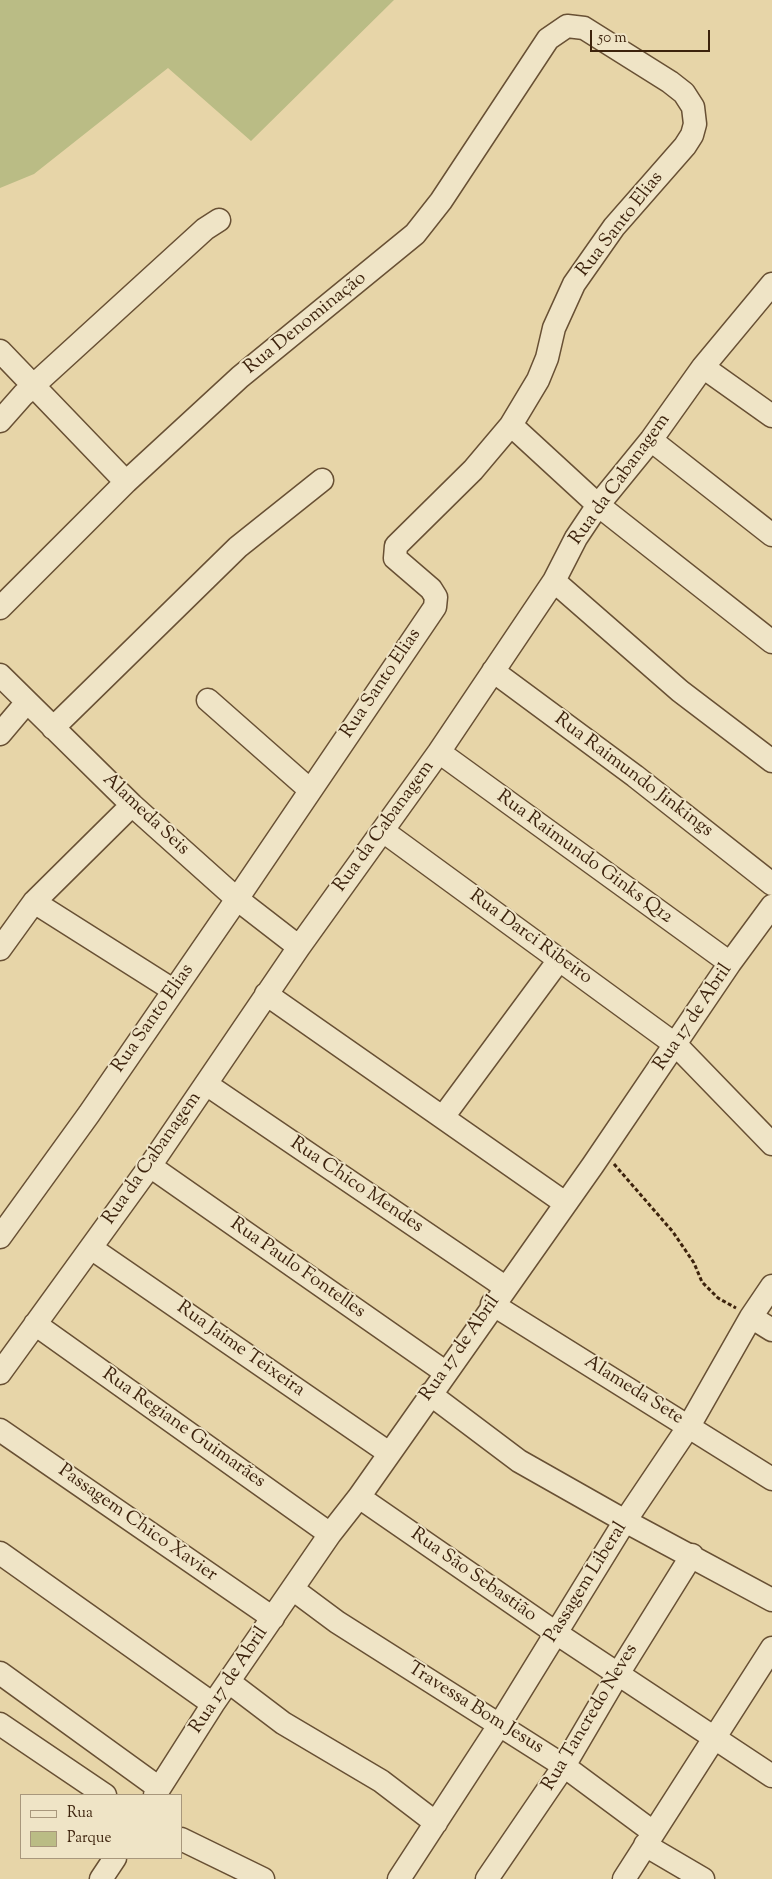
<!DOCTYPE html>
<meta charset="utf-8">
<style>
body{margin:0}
#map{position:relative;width:772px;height:1879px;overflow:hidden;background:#e7d5a8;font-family:"Sorts Mill Goudy",serif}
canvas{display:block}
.legend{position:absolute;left:20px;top:1794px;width:162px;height:65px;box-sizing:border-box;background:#efe4c6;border:1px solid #a8977c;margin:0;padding:6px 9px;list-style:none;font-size:15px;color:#3d230d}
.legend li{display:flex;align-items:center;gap:10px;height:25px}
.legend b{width:25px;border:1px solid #a8977c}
.scale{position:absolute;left:590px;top:30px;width:120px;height:22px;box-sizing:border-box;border:2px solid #3d230d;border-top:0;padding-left:6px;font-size:15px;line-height:18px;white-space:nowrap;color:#3d230d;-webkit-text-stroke:4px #efe4c6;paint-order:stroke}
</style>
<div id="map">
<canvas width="772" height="1879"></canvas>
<ul class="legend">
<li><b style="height:6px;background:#efe4c6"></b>Rua</li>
<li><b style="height:14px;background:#babc85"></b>Parque</li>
</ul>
<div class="scale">50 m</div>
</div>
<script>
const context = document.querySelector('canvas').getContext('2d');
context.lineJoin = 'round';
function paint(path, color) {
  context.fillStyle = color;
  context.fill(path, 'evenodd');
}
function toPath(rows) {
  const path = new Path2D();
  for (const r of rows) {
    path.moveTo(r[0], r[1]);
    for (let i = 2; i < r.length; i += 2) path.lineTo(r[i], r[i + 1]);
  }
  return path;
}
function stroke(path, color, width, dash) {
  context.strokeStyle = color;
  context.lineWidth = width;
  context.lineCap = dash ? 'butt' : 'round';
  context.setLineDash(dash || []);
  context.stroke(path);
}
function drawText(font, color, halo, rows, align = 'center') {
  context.font = font + ' "Sorts Mill Goudy",serif';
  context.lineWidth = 4;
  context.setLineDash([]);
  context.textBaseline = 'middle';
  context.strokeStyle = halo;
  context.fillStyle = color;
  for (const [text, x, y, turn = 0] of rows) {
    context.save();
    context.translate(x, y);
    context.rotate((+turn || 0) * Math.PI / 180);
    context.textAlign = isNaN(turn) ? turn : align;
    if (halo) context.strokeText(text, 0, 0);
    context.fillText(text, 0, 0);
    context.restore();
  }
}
const green = toPath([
 [0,0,394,0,251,141,168,68,34,174,0,188]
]);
const path = toPath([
 [614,1164,673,1232,694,1263,702,1282,718,1298,736,1308]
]);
const minor = toPath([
 [0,351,126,482],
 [703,367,772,416],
 [0,421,23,395,205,229,219,220],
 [511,425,598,505,772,642],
 [651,440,772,535],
 [554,581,680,691,772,761],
 [0,608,126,482,240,377,415,234,441,201,548,39,567,26,584,28,670,82,684,93,693,107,695,124,692,135,685,146,614,227,574,284,554,328,547,358,538,380,511,425,473,470,396,546,395,558,431,589,436,597,435,607,237,899,89,1114,0,1237],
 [493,671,635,776,772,884],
 [0,675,132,805,237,899,299,947],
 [208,700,310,790],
 [53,728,238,547,322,480],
 [0,734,27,702],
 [439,752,730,963],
 [383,831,676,1045,772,1144],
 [34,902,173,990],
 [0,949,34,902,132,805],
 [266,994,565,1203],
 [206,1084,505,1287],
 [443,1117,559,960],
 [150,1166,445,1372],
 [91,1248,389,1453],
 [492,1304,772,1479],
 [751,1317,772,1330],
 [35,1324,330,1534],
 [0,1373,150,1166,299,947,439,752,554,581,576,538,598,505,651,440,703,367,772,284],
 [430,1394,519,1461,625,1521,772,1600],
 [0,1430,273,1618],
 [359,1497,556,1633,772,1776],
 [0,1553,213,1704],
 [294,1590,337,1622,564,1766,653,1832],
 [0,1673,159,1788],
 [229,1682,283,1723,381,1781,436,1823],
 [0,1724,105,1795],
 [155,1795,213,1704,330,1534,359,1497,593,1165,730,963,772,906],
 [181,1839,263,1879],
 [645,1845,703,1879],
 [101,1879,115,1858],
 [399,1879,500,1724,625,1521,689,1426,751,1317,772,1286],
 [487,1879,564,1766,618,1674,692,1555],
 [624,1879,772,1648]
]);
const streetNames = [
 ["Rua Santo Elias",621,225,-52],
 ["Rua Denominação",306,324,-39],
 ["Rua da Cabanagem",621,480,-54],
 ["Rua Santo Elias",382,684,-56],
 ["Rua Raimundo Jinkings",633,776,37],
 ["Alameda Seis",145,815,43],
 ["Rua da Cabanagem",385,827,-54],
 ["Rua Raimundo Ginks Q12",584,858,36],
 ["Rua Darci Ribeiro",530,938,36],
 ["Rua 17 de Abril",694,1018,-56],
 ["Rua Santo Elias",154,1019,-55],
 ["Rua da Cabanagem",153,1159,-55],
 ["Rua Chico Mendes",356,1186,34],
 ["Rua Paulo Fontelles",297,1269,35],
 ["Rua 17 de Abril",461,1349,-55],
 ["Rua Jaime Teixeira",240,1350,35],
 ["Alameda Sete",633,1391,32],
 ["Rua Regiane Guimarães",183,1429,35],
 ["Passagem Chico Xavier",137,1524,35],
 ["Rua São Sebastião",473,1576,35],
 ["Passagem Liberal",587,1583,-58],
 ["Rua 17 de Abril",230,1681,-56],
 ["Travessa Bom Jesus",475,1709,32],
 ["Rua Tancredo Neves",591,1718,-59]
];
paint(green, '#babc85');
stroke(minor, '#685034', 25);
stroke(path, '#3d230d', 3, [4, 2.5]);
stroke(minor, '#efe4c6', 22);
drawText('19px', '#3d230d', '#efe4c6', streetNames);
</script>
